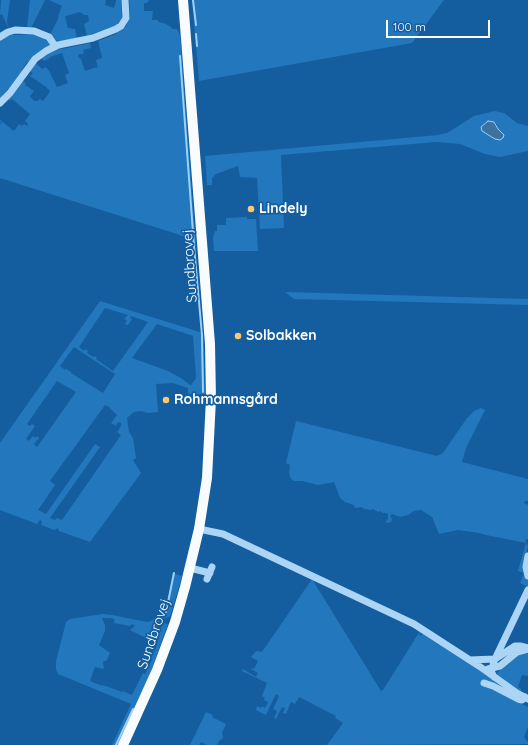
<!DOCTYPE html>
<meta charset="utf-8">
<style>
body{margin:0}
#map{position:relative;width:528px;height:745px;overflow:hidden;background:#145e9f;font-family:Quicksand,sans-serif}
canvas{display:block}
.scale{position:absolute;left:386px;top:20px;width:104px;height:18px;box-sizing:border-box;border:2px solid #fff;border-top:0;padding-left:5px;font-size:12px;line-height:14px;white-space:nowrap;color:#fff;-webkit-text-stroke:3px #145e9f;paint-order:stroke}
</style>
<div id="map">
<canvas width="528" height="745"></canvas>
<div class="scale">100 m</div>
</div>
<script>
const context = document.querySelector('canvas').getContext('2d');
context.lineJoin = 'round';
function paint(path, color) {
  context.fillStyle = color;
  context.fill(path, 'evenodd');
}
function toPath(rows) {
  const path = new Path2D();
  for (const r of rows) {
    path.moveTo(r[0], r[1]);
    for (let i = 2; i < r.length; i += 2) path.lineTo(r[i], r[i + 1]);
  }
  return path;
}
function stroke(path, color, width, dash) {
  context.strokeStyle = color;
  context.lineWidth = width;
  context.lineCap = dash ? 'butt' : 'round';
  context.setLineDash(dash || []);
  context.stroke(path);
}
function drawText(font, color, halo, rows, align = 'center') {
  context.font = font + ' Quicksand,sans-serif';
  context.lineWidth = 3.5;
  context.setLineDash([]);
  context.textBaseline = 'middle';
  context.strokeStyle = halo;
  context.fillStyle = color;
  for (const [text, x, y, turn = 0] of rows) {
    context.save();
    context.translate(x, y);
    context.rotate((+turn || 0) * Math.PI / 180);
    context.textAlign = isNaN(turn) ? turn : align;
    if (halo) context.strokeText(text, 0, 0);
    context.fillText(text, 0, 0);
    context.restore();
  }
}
const green = toPath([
 [1,0,10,0,7,22,9,29,2,14,0,15],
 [30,0,45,0,31,28,27,28],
 [49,0,106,0,105,5,114,8,116,1,116,0,121,0,122,17,117,25,87,36,84,24,89,21,88,15,84,15,80,12,66,16,65,17,68,28,75,29,77,39,60,42,58,40,56,41,50,35,59,17,58,16,62,6],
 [129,0,149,0,147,3,144,3,144,11,153,11,152,20,158,20,158,22,164,23,171,27,172,29,177,29,180,35,196,246,193,246,189,239,177,234,0,178,0,124,2,122,0,122,0,120,14,131,19,124,22,126,24,124,27,126,28,124,25,121,30,114,12,99,10,101,8,99,22,81,26,83,25,85,34,91,30,96,34,101,38,101,40,99,43,101,49,93,50,91,46,87,30,76,33,73,29,71,35,62,42,69,46,67,49,71,57,87,68,83,65,75,69,73,62,53,50,57,50,58,44,61,40,57,49,52,61,48,62,49,90,43,91,48,83,50,84,54,79,54,78,56,80,59,81,59,85,71,97,67,98,69,96,60,102,58,102,57,98,41,116,34,126,26,130,17],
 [192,0,444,0,412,43,199,81],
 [12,33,14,35,38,34,50,42,50,45,30,61,27,62,22,70,22,72,10,89,8,89,0,98,0,40],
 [495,111,504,113,517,123,528,126,528,151,500,157,485,154,460,144,437,142,281,155,284,228,260,229,257,178,240,177,238,166,216,174,212,178,212,185,207,185,205,156,438,135,447,133,474,116],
 [488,121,496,123,498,129,504,135,491,137,482,131,483,125],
 [247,217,247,219,256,219,258,251,214,251,213,238,215,231,217,231,217,225,226,225,226,218],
 [285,292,528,299,528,305,294,299],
 [100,301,203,333,205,394,188,394,188,388,173,383,156,384,158,412,148,413,141,411,134,412,127,418,129,432,133,438,136,458,133,460,141,473,90,542,59,531,58,528,54,530,41,525,42,521,40,520,37,524,0,510,0,443],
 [105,308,128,315,124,319,127,320,125,324,128,325,132,319,130,318,131,316,148,322,113,371,96,359,97,358,94,356,93,357,87,353,88,351,85,349,84,351,79,347],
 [157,324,193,336,196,378,191,385,190,385,181,378,168,371,132,358],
 [74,347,115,374,103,393,71,373,71,372,66,369,65,370,60,366],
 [57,381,76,392,37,447,34,444,39,438,37,436,36,438,33,436,29,441,26,439,35,426,32,424,30,426,27,424],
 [105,405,109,407,117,415,111,423,116,426,118,422,121,423,121,426,117,432,121,435,62,520,57,518,55,520,50,518,100,447,95,444,46,514,38,510,55,485,50,481],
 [481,408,485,410,466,448,462,462,528,479,528,501,525,501,524,503,528,505,528,539,525,540,528,546,524,562,528,569,528,587,520,583,524,573,518,571,526,543,486,535,479,533,458,530,439,534,432,517,421,510,414,511,408,515,400,517,392,514,390,516,392,519,391,522,388,523,385,522,388,519,388,514,385,513,383,513,382,512,381,512,381,511,378,512,373,509,371,510,364,509,362,507,355,508,354,505,345,502,340,498,334,482,318,485,302,481,294,481,291,479,289,473,290,465,286,463,296,421,437,456,443,453,467,418,474,411],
 [172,573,182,576,171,614,169,617,162,619,158,623,155,640,148,639,130,630,135,626,132,624,130,626,114,623,115,620,112,618,102,618,105,625,105,631,99,645,110,653,107,660,103,662,104,669,95,667,90,681,100,685,106,686,122,692,123,691,132,695,143,673,145,674,152,660,145,658,154,652,156,648,161,627,165,623,168,624,149,676,118,745,112,745,131,704,58,674,56,669,56,661,66,622,70,619,103,614,112,615,147,622,151,621,165,611,171,585],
 [312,579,381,691,383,690,420,631,421,632,419,636,423,634,477,668,507,689,516,701,528,707,528,727,524,737,528,742,528,744,327,745,343,723,335,718,336,716,299,697,295,704,291,702,286,714,283,713,285,708,282,707,276,719,274,718,277,711,273,709,279,696,276,694,266,715,256,710,257,706,261,708,262,706,265,708,268,702,264,700,265,698,262,696,267,683,242,671,243,669,256,677,258,673,251,669,251,668,254,669,258,661,251,657,256,651,262,652],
 [525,652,528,653,528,676,522,675,518,687,521,689,521,691,496,675,498,672,518,655],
 [206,712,213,715,212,717,226,724,222,733,223,738,219,741,217,745,207,745,201,742,199,745,190,745]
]);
const water = toPath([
 [488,121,494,122,498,129,504,135,503,138,500,140,495,139,482,131,481,127,488,121]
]);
const stream = toPath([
 [193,0,196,25],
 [196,34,197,46],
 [180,56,194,246,202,335,203,392],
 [166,612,174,573],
 [116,745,133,709]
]);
const minor = toPath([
 [0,37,8,32,15,30,34,31,49,37,55,46],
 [0,103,10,93,35,59,46,51,58,45,93,38,116,29,121,26,126,18,125,0],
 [199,529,223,534,414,624,479,666,517,693,528,699],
 [528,556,526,567,528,576],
 [190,568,210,573],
 [207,579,212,567],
 [470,660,495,659,515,646,521,646,528,648],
 [488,669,500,666,517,652,528,649],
 [494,677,491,671,495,659,528,590],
 [484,683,493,686,518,699,522,700,525,697]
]);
const major = toPath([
 [123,745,157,670,175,622,185,587,199,529,207,478,211,399,210,344,183,0]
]);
const markers = [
 [251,209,4,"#ffc76f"],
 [238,336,4,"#ffc76f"],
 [166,400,4,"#ffc76f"]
];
const poiNames = [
 ["Lindely",259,209],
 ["Solbakken",246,336],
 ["Rohmannsgård",174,400]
];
const streetNames = [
 ["Sundbrovej",190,266,-94],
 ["Sundbrovej",154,634,-71]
];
paint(green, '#2377bc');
paint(water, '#3d719f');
stroke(water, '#9ed0f6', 1);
stroke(stream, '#9ed0f6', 2);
stroke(minor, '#acd4f4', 7);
stroke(major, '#f9fcff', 10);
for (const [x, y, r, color] of markers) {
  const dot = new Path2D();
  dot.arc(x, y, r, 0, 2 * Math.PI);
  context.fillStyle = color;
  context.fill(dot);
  stroke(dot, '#145e9f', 1.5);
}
drawText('bold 14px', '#fff', '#145e9f', poiNames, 'left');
drawText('14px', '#fff', '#145e9f', streetNames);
</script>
